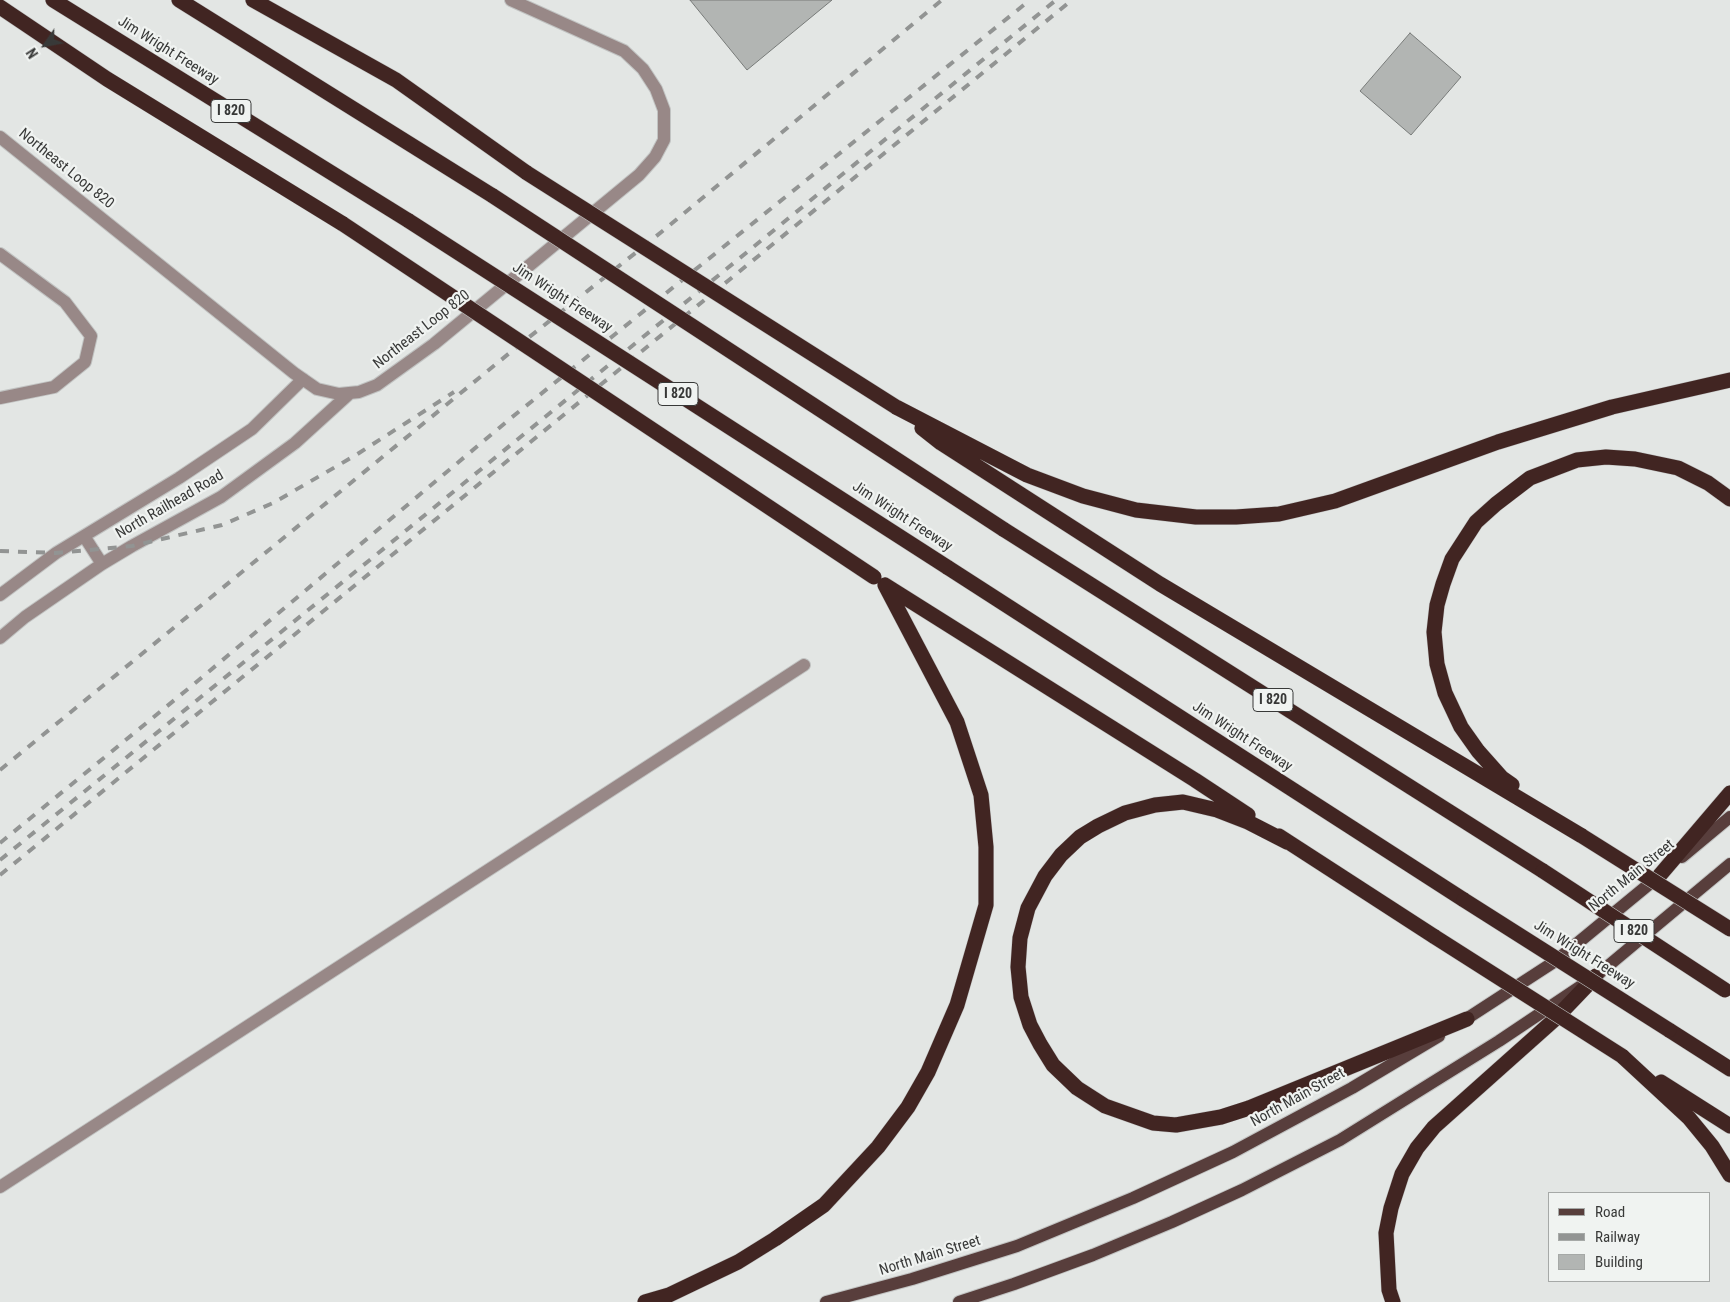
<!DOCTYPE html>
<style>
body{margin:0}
#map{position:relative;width:1730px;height:1302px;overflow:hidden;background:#e3e6e4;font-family:"Roboto Condensed",sans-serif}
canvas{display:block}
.legend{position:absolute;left:1548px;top:1192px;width:162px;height:90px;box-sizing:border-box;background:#f0f3f1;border:1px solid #a6a9a7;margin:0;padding:6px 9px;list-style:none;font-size:15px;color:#383938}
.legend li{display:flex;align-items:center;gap:10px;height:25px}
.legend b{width:25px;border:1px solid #a6a9a7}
.north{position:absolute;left:20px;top:20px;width:50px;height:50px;-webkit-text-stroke:4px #f0f3f1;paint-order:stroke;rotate:237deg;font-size:14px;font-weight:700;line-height:20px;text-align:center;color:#383938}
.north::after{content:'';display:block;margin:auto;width:18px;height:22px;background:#383938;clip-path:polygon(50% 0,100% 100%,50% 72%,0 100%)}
</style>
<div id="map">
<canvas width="1730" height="1302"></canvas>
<ul class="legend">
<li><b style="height:6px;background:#583e3c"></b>Road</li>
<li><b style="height:6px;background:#929493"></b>Railway</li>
<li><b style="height:14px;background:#b2b5b3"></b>Building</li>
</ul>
<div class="north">N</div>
</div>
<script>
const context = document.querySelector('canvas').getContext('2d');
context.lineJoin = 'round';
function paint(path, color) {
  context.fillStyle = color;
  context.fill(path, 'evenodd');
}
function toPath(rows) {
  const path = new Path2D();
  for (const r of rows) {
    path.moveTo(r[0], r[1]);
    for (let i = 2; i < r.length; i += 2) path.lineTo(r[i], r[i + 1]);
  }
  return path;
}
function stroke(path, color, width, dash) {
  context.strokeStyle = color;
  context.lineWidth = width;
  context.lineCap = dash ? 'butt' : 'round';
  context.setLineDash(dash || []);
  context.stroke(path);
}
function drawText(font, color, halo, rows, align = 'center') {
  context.font = font + ' "Roboto Condensed",sans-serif';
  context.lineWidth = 4.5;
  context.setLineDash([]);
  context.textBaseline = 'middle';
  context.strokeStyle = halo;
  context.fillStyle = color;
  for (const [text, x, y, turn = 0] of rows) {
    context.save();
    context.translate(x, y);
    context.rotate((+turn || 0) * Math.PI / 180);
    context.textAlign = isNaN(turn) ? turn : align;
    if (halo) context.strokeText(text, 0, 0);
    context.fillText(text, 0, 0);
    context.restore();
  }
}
const building = toPath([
 [690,0,832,0,747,70,690,0],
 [1410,33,1461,77,1411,135,1360,91,1410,33]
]);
const minor = toPath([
 [0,137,294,373,317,389,339,394,359,392,377,385,434,344,639,175,655,157,664,140,664,110,656,89,643,69,624,51,511,0],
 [0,254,65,302,91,336,85,362,54,387,0,398],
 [84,536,102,564],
 [0,595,56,553,179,478,252,429,303,379],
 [0,638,25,617,102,564,132,546,221,497,295,443,350,393],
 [0,1187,804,665]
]);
const major = toPath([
 [1682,857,1730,817],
 [1460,1023,1557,960,1659,876],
 [826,1302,912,1279,1017,1246,1133,1198,1233,1152,1352,1088,1439,1036],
 [959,1302,1014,1284,1093,1255,1172,1222,1242,1190,1340,1140,1499,1041,1596,976,1730,864]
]);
const highway = toPath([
 [53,0,409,221],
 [179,0,493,196],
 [253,0,396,80,527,173],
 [0,7,107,79,343,224],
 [896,407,1027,475,1083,496,1136,510,1196,517,1236,517,1279,514,1335,501,1498,442,1612,407,1730,380],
 [922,428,941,443,1160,584,1582,836],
 [1003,529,1543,871],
 [947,567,1464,900],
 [885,585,1195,780,1248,815],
 [1512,785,1502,778,1478,751,1461,727,1445,693,1437,664,1434,632,1437,605,1443,584,1452,559,1476,522,1496,504,1530,478,1577,460,1606,457,1635,459,1678,468,1708,483,1730,499],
 [1279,836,1435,937],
 [1287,842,1248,822,1217,810,1183,802,1155,805,1125,813,1098,826,1080,837,1061,855,1045,876,1028,908,1020,938,1018,967,1021,997,1030,1025,1040,1044,1053,1065,1077,1088,1105,1106,1153,1123,1176,1125,1221,1117,1249,1108,1467,1019],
 [1660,875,1730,793],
 [1669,1030,1730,1069],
 [1622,1056,1689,1118,1712,1146,1730,1175],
 [1661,1082,1730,1126],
 [645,1302,669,1295,738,1262,775,1239,824,1205,878,1147,908,1107,928,1072,957,1005,986,905,986,847,981,795,957,722,885,585],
 [1393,1302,1389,1290,1386,1233,1391,1208,1402,1174,1417,1148,1434,1127,1554,1020,1596,976]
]);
const rail = toPath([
 [0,551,56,553,132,546,222,525,273,503,356,455,454,392],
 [0,770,523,342,648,243,942,0],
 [0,843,194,684,511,418,1030,0],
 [0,860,371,559,1056,0],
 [0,875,1072,0]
]);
const highwayBridge = toPath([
 [527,173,896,407],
 [493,196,1003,529],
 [409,221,947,567],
 [343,224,874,577],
 [1582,836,1730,929],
 [1543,871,1725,990],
 [1464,900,1669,1030],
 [1435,937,1622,1056]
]);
const shields = [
 [231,111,40],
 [678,394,40],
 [1273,700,40],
 [1634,931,40]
];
const shieldNames = [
 ["I 820",231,111],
 ["I 820",678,394],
 ["I 820",1273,700],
 ["I 820",1634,931]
];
const streetNames = [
 ["Jim Wright Freeway",168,51,32],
 ["Northeast Loop 820",66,169,39],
 ["Jim Wright Freeway",562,298,33],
 ["Northeast Loop 820",422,330,-38],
 ["North Railhead Road",170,505,-30],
 ["Jim Wright Freeway",902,517,33],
 ["Jim Wright Freeway",1242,737,33],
 ["North Main Street",1632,876,-39],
 ["Jim Wright Freeway",1584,955,32],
 ["North Main Street",1298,1098,-29],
 ["North Main Street",930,1256,-17]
];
paint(building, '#b2b5b3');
stroke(building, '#787b79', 1);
stroke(minor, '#c1c3c2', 14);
stroke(major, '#c1c3c2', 14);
stroke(highway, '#c1c3c2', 16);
stroke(minor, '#988887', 12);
stroke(major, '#583e3c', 12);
stroke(highway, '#412522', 15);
stroke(rail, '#929493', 4, [9, 9]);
stroke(highwayBridge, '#c1c3c2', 16, []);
stroke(highwayBridge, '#412522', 15);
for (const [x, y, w] of shields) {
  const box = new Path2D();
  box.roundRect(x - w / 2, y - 11.5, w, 23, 4);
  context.fillStyle = '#f0f3f1';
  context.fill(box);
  stroke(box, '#383938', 1);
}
drawText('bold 14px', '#383938', null, shieldNames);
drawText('15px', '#383938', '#f0f3f1', streetNames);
</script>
